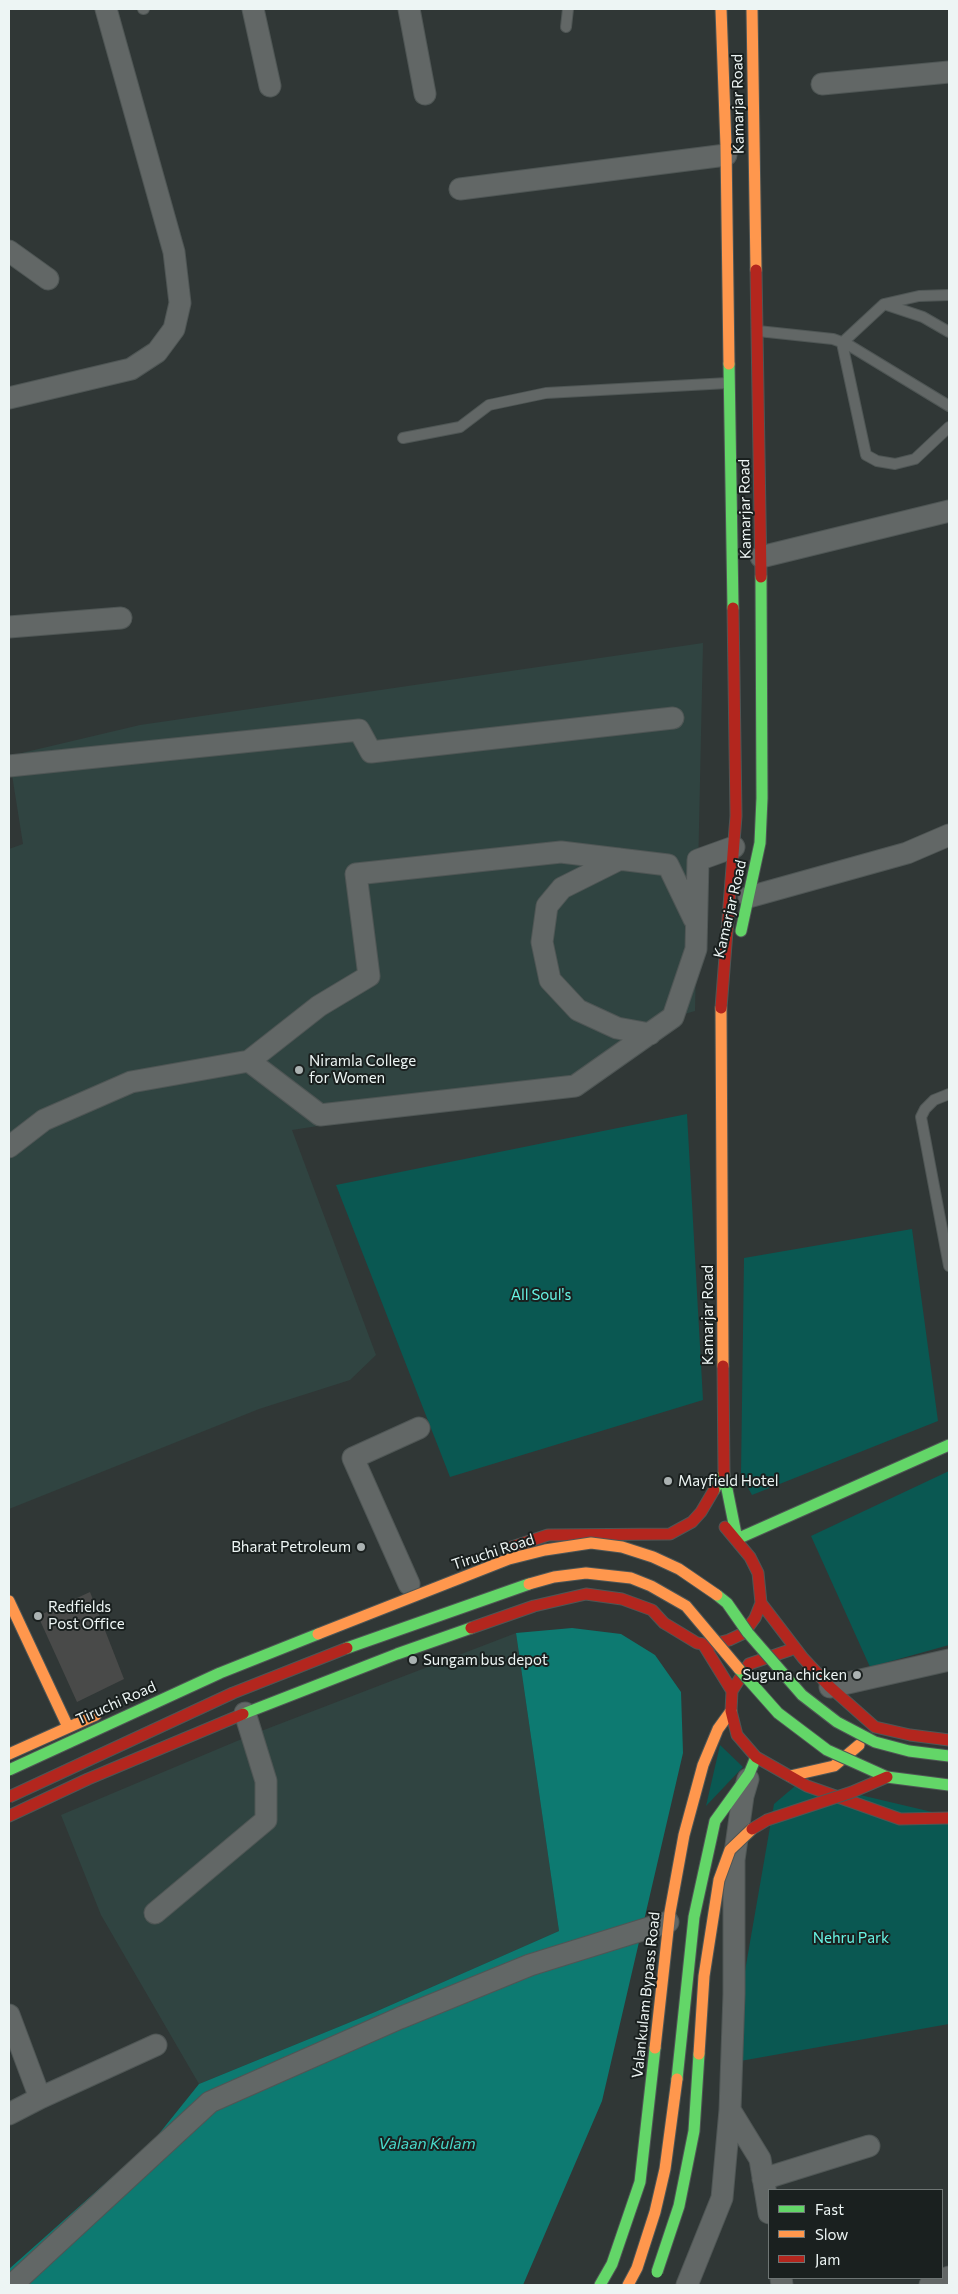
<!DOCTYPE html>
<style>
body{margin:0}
#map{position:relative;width:958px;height:2294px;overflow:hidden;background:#303736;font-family:Commissioner,sans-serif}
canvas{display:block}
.frame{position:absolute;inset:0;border:10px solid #edf5f4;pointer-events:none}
.legend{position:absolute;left:768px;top:2189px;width:175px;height:90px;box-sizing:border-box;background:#1a201f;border:1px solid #6e7574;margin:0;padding:6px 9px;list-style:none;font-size:15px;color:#edf5f4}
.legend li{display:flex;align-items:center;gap:10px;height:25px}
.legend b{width:25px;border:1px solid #6e7574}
</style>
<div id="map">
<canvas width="958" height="2294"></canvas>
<div class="frame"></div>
<ul class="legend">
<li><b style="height:6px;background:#63d668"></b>Fast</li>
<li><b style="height:6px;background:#ff974d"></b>Slow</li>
<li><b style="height:6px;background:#b3261e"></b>Jam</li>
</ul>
</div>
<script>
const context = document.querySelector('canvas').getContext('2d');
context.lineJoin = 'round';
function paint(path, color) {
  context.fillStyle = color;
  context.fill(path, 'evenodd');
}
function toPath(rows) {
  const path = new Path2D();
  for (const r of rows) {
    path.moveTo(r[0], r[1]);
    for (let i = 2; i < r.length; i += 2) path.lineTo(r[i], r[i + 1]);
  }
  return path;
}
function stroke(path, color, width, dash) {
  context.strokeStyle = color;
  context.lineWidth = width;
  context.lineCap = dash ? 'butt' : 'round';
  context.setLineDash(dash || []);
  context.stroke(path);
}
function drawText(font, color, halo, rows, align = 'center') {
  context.font = font + ' Commissioner,sans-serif';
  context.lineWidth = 4;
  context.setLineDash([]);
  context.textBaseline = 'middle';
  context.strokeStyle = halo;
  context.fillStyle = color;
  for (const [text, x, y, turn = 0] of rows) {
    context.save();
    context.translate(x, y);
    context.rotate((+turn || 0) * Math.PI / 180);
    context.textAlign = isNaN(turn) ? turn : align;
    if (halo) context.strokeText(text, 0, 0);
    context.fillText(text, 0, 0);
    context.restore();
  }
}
const built = toPath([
 [703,643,695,1011,638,1027,602,1054,575,1086,292,1130,376,1355,350,1380,259,1409,9,1509,9,849,23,844,9,756,140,725],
 [516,1633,559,1931,375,2012,199,2084,101,1915,61,1815,256,1733]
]);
const green = toPath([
 [687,1114,703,1400,450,1477,336,1185],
 [912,1229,938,1421,752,1495,741,1475,744,1258],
 [949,1471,949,1645,870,1667,811,1536],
 [720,1745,743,1767,706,1806],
 [801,1781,949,1816,949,2024,729,2063,774,1804]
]);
const water = toPath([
 [572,1628,621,1634,655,1655,681,1692,683,1753,602,2101,523,2285,9,2285,9,2269,154,2140,199,2084,375,2012,559,1931,516,1633]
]);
const building = toPath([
 [90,1592,124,1679,77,1702,38,1616]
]);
const lane = toPath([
 [143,9,144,9],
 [566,27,568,9],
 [949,295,919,296,884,304,842,343,866,455,877,461,895,464,915,459,949,427],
 [884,304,923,317,949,332],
 [758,331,833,339,847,344,949,406],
 [403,438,460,427,489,405,546,393,728,383],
 [949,1094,934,1100,925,1109,921,1117,949,1266]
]);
const street = toPath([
 [253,9,270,86],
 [409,9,425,94],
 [822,84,949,72],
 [460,189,726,155],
 [9,251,48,279],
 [9,398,131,369,157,352,174,329,180,303,174,252,106,9],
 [761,557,949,511],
 [9,627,121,618],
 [9,766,359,730,371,752,673,718],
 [620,859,562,888,547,906,542,942,550,980,578,1010,617,1028,650,1034],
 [749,897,907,853,949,835],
 [249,1061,319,1006,369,976,356,874,561,852,668,865,694,919],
 [9,1147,44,1120,131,1082,249,1061,320,1115,575,1086,673,1017,696,949,698,860,734,847],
 [409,1584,353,1458,419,1428],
 [830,1687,949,1660],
 [748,1779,743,1796,734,1860,734,1994,730,2110,760,2159,769,2213],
 [155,1913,266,1820,266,1781,245,1713],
 [9,2015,40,2098,9,2114],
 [40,2098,156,2045],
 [763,2179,869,2146],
 [781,2278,782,2285],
 [12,2285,210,2102,400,2018,530,1965,668,1922],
 [687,2285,722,2198,730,2110],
 [930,2285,949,2277]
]);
const fast = toPath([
 [729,364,733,608],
 [741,931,760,843,762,798,761,577],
 [714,1490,724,1474,737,1539,949,1445],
 [243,1714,397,1654,471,1628],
 [677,2079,694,1917,715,1821,749,1774,756,1757],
 [600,2285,612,2264,640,2182,655,2048]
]);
const slow = toPath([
 [721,9,726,146,729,364],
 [752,9,756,270],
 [721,1008,723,1366],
 [9,1601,68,1727],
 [9,1754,96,1715],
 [790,1776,834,1766,859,1745],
 [655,2048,670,1912,684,1835,703,1765,718,1729,731,1711],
 [628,2285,637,2268,655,2212,665,2169,677,2079]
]);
const jam = toPath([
 [756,270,761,577],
 [721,1008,736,816,733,608],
 [723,1366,724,1474],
 [725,1527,750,1557,758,1573,761,1603,803,1658,830,1687,875,1727,910,1735,949,1740],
 [512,1547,548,1535,670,1534,692,1522,701,1512,714,1490],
 [471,1628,534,1606,586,1594,622,1599,652,1610,664,1623,697,1643,710,1645,729,1640,744,1633,755,1618,761,1603],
 [703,1644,732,1691],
 [790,1650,749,1664,732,1691,731,1711,737,1735,756,1757,807,1786,900,1819,949,1818],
 [9,1816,88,1779,243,1714]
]);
const fastBridge = toPath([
 [717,1595,727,1603,748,1633,802,1695,837,1722,875,1742,909,1751,949,1756],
 [347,1648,529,1584],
 [739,1669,778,1713,827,1750,887,1777,949,1785],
 [9,1770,220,1673,318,1634],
 [657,2272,679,2206,694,2131,699,2054]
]);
const slowBridge = toPath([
 [529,1584,554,1577,586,1573,631,1578,651,1586,686,1606,739,1669],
 [318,1634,509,1559,545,1550,591,1543,622,1547,653,1557,679,1569,717,1595],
 [699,2054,704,1976,719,1880,730,1850,752,1829]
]);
const jamBridge = toPath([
 [9,1797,233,1693,347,1648],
 [752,1829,767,1820,852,1792,887,1777]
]);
const markers = [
 [299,1070,5,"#abb2b2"],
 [668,1481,5,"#abb2b2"],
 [361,1547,5,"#abb2b2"],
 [38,1616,5,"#abb2b2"],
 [413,1660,5,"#abb2b2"],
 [857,1675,5,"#abb2b2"]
];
const streetNames = [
 ["Kamarjar Road",738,104,-91],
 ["Kamarjar Road",745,509,-91],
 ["Kamarjar Road",730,909,-77],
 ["Kamarjar Road",708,1315,-90],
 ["Tiruchi Road",493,1552,-18],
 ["Tiruchi Road",116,1703,-24],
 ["Valankulam Bypass Road",646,1995,-84]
];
const poiNames = [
 ["Niramla College",309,1061],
 ["for Women",309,1078],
 ["Mayfield Hotel",678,1481],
 ["Bharat Petroleum",351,1547,"right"],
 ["Redfields",48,1607],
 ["Post Office",48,1624],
 ["Sungam bus depot",423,1660],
 ["Suguna chicken",847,1675,"right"]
];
const parkNames = [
 ["All Soul's",541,1295],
 ["Nehru Park",851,1938]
];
const waterNames = [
 ["Valaan Kulam",427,2144]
];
paint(built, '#304441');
paint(green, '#0a5852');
paint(water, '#0d7a71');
paint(building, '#494a49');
stroke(lane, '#4f5655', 12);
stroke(street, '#4f5655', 23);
stroke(fast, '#4f5655', 13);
stroke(slow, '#4f5655', 13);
stroke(jam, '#4f5655', 13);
stroke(lane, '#626766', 10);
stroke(street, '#626766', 21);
stroke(fast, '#63d668', 11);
stroke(slow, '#ff974d', 11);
stroke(jam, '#b3261e', 11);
stroke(fastBridge, '#4f5655', 13, []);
stroke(slowBridge, '#4f5655', 13, []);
stroke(jamBridge, '#4f5655', 13, []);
stroke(fastBridge, '#63d668', 11);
stroke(slowBridge, '#ff974d', 11);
stroke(jamBridge, '#b3261e', 11);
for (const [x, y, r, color] of markers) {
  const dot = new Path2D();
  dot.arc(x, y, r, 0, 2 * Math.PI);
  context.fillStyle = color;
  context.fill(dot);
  stroke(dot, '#1a201f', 2);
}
drawText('15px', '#edf5f4', '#1a201f', streetNames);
drawText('15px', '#edf5f4', '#1a201f', poiNames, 'left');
drawText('15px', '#67f4e4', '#1a201f', parkNames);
drawText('italic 16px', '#48d9ca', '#1a201f', waterNames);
</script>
